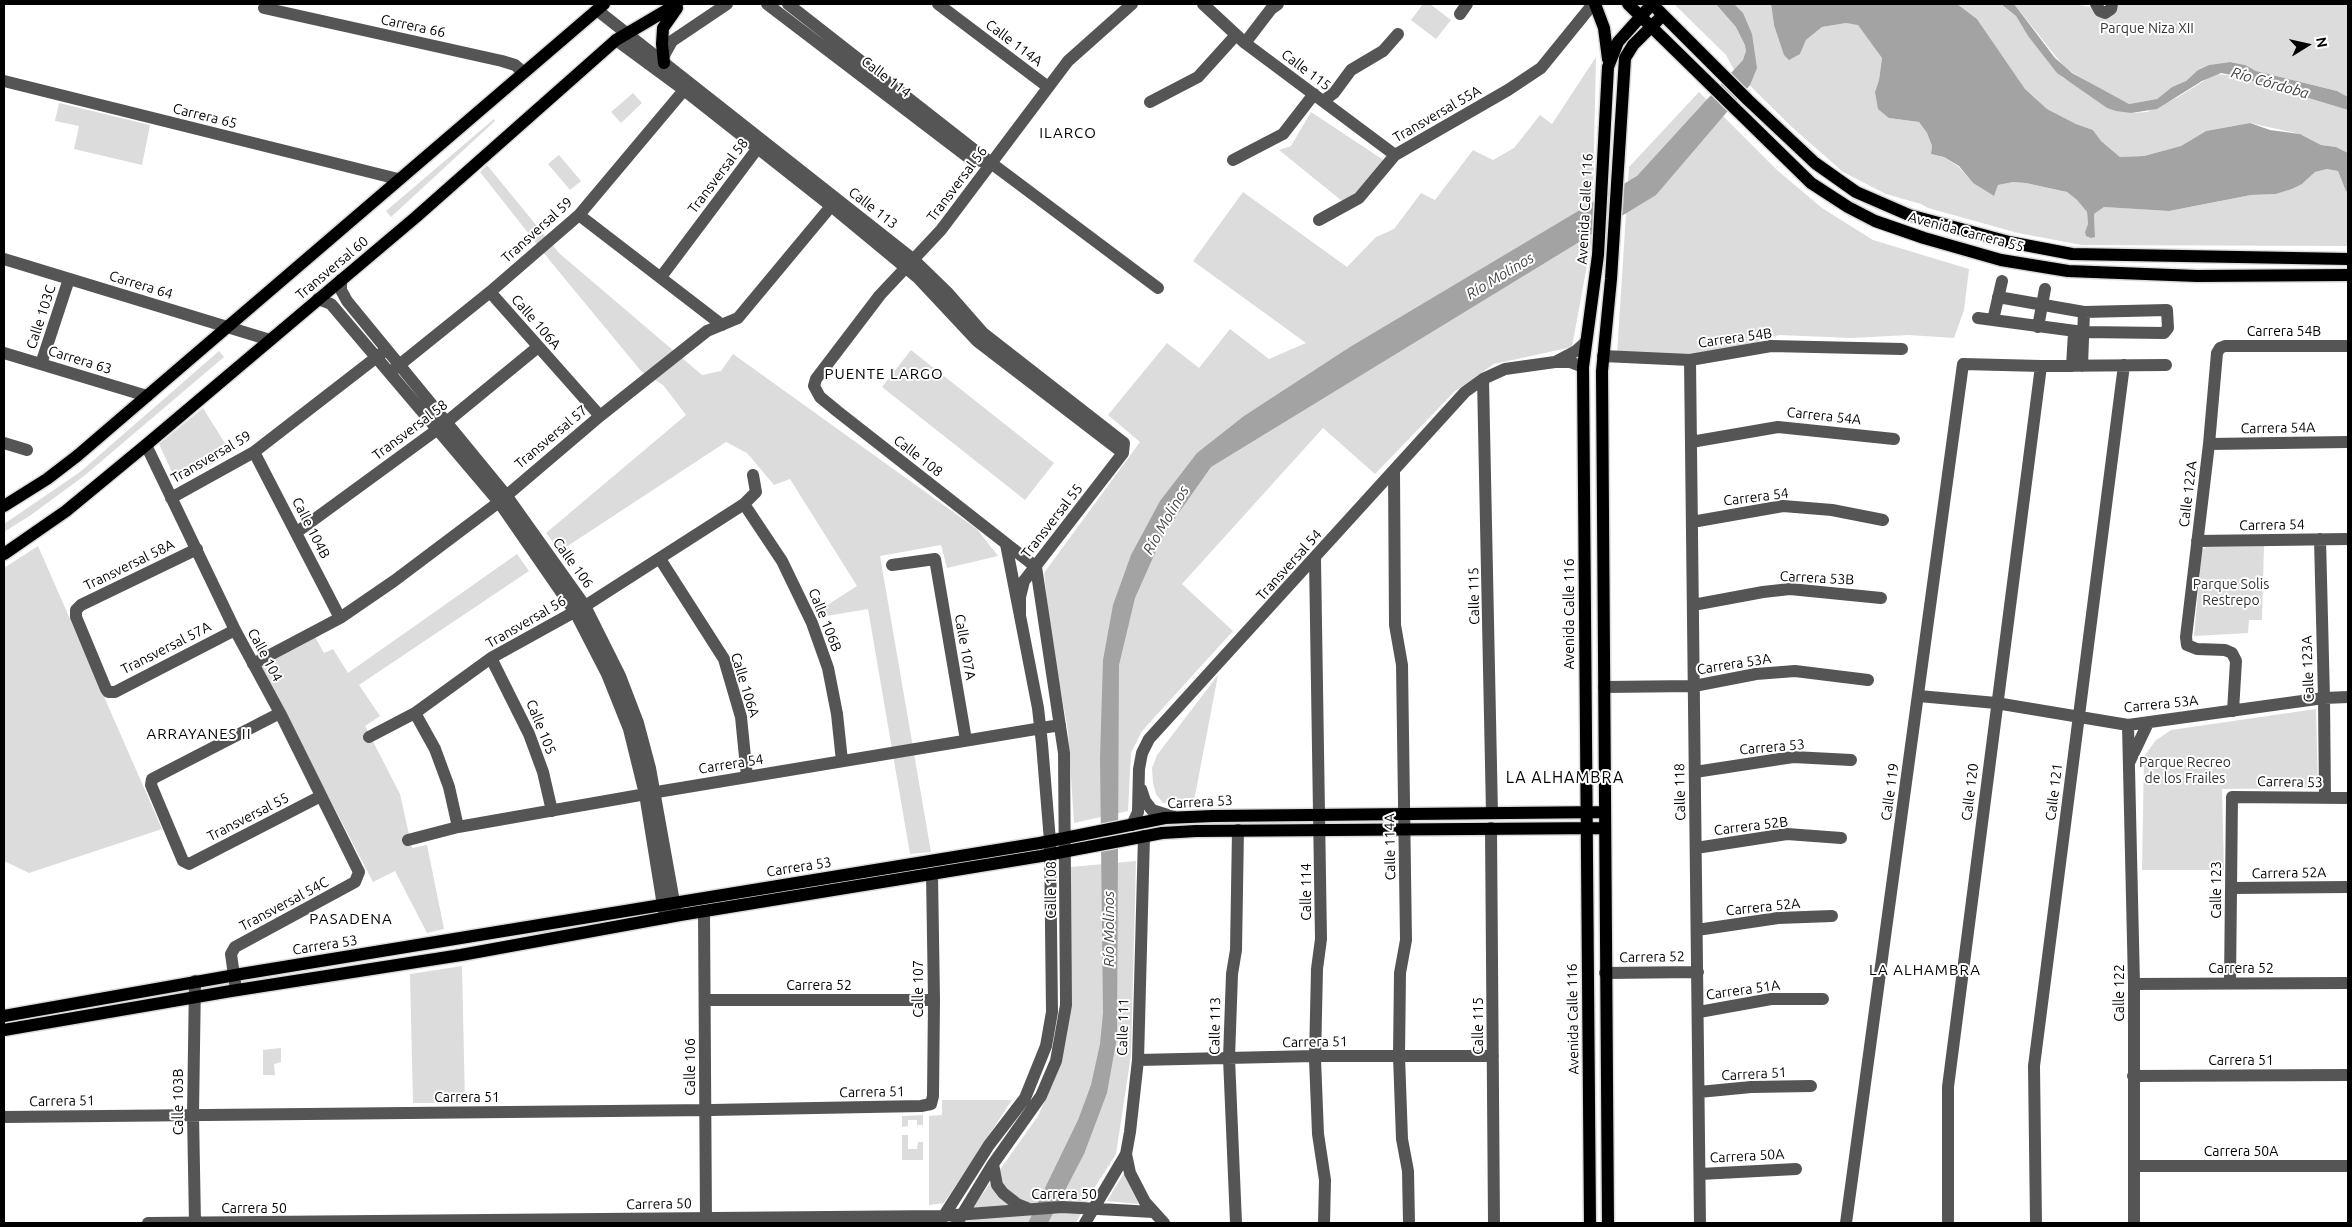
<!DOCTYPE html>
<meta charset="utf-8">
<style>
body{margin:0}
#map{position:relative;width:2352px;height:1227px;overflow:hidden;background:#fff;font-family:Ubuntu,sans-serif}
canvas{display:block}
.frame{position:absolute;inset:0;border:5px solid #000;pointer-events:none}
.north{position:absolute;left:2282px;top:20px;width:50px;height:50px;-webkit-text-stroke:4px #fff;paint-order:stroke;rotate:80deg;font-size:14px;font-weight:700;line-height:20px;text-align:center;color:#000}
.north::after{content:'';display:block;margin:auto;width:18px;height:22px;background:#000;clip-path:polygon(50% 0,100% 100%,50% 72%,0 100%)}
</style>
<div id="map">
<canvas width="2352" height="1227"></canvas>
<div class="frame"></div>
<div class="north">N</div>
</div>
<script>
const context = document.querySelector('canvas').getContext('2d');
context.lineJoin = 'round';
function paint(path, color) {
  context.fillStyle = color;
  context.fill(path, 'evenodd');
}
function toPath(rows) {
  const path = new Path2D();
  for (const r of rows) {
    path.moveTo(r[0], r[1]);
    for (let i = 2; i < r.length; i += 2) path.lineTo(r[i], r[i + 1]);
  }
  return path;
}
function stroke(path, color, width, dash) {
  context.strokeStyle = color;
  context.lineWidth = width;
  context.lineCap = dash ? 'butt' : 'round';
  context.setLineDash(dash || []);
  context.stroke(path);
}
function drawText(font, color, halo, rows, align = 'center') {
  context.font = font + ' Ubuntu,sans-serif';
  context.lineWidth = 4;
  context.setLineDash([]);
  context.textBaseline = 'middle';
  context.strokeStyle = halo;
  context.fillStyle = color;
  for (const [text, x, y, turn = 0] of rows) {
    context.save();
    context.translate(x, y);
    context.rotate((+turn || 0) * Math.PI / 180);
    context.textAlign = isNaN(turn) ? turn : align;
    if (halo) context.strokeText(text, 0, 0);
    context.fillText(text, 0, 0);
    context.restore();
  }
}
const green = toPath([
 [1423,4,1430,4,1451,20,1436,39,1411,20],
 [1674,4,1771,4,1774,25,1800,54,1806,40,1822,27,1846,23,1858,24,1882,58,1879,80,1875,92,1889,118,1919,122,1927,133,1932,146,1931,154,1944,157,1959,167,1973,183,1994,196,1998,185,2013,182,2026,183,2067,192,2077,200,2087,212,2088,224,2085,232,2095,236,2094,214,2104,207,2169,211,2251,195,2276,194,2292,189,2302,184,2315,172,2327,169,2338,171,2346,190,2348,192,2348,246,2082,245,2018,233,1928,208,1921,204,1886,194,1843,172,1793,128,1734,70,1726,55],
 [1957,4,2002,5,2016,16,2028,36,2063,78,2077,84,2107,108,2131,113,2147,112,2178,97,2215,74,2236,76,2348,110,2348,153,2336,147,2321,145,2300,134,2250,123,2206,131,2181,146,2144,156,2120,157,2101,141,2093,130,2076,124,2047,109,2025,89,1977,19],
 [2014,4,2074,4,2090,7,2098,16,2118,4,2348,4,2348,97,2337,91,2256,71,2245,65,2230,62,2209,65,2198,70,2186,81,2172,87,2157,99,2129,104,2108,94,2065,68],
 [1596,57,1592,238,1572,347,1494,364,1454,392,1375,474,1323,428,1182,584,1233,631,1142,731,1131,753,1128,811,1074,823,1068,731,1052,643,1044,573,1140,442,1108,415,1167,343,1199,368,1230,329,1269,359,1306,343,1193,261,1243,192,1347,267,1376,237,1394,229,1421,193,1435,200,1473,150,1493,160,1514,148,1540,115,1552,124],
 [1699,92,1777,170,1822,208,1873,240,1969,269,1964,310,1954,338,1909,335,1851,338,1779,335,1723,353,1686,357,1617,354,1629,167],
 [633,93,642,103,621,123,611,112],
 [59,103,150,125,142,165,74,149,79,126,55,121],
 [1311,112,1385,161,1358,192,1342,201,1279,150,1291,146],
 [494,119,495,121,391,217,386,211],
 [559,155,581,181,570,190,548,164],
 [487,165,559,253,702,375,721,371,733,354,977,529,998,556,947,568,941,545,880,556,931,852,910,854,868,609,820,617,815,613,857,586,790,479,774,485,747,453,726,442,560,551,546,533,686,415,663,385,641,371,551,262,480,172],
 [911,350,1054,463,1025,500,882,387],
 [219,351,224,357,84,476,31,515,4,532,4,524,80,472],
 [203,408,231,453,177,483,159,444],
 [38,546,162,829,29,873,4,861,4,568],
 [2264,546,2262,620,2249,620,2248,633,2194,636,2202,550,2206,547],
 [517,554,529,571,359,685,380,716,365,726,400,794,412,848,427,845,444,929,427,933,395,871,373,882,260,665,315,637,324,653,333,649,348,673],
 [1218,675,1194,801,1163,803,1156,794,1153,783,1152,768,1157,755],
 [2316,709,2318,788,2222,789,2224,870,2142,870,2144,757,2155,741,2171,730],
 [1136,861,1131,1055,1116,1154,1093,1190,1076,1223,962,1223,1038,1116,1057,1074,1071,984,1071,867],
 [462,966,465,1103,413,1103,410,974],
 [281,1048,281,1062,274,1064,275,1075,263,1075,263,1050],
 [942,1100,1012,1100,944,1203,929,1205,929,1116,942,1115],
 [923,1115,923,1125,917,1125,917,1120,908,1120,908,1126,902,1127,902,1116],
 [902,1135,908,1135,908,1149,917,1149,918,1142,923,1142,923,1160,902,1160],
 [1124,1173,1132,1190,1139,1204,1107,1201]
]);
const water = toPath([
 [1716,4,1734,4,1743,13,1752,34,1757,68,1750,85,1656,195,1211,467,1163,535,1135,598,1119,665,1117,1037,1107,1093,1084,1154,1048,1223,1028,1223,1078,1120,1091,1085,1100,1044,1103,1013,1100,758,1103,660,1113,605,1131,555,1160,501,1197,453,1244,416,1350,347,1637,176,1743,60,1746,51,1745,45,1736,27],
 [1771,4,1957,4,1977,19,2025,89,2047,109,2076,124,2093,130,2101,141,2120,157,2144,156,2181,146,2206,131,2250,123,2270,130,2300,134,2321,145,2336,147,2348,153,2348,192,2346,191,2338,171,2327,169,2315,172,2302,184,2292,189,2276,194,2251,195,2169,211,2104,207,2094,214,2095,237,2091,238,2086,236,2085,232,2088,224,2087,212,2077,200,2067,192,2026,183,2013,182,1998,185,1994,196,1973,183,1959,166,1944,157,1931,154,1932,146,1927,133,1919,122,1889,118,1878,109,1875,92,1879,80,1882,58,1858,25,1846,23,1822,27,1806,40,1800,54,1789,60,1784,55,1774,25],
 [2001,4,2014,4,2055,58,2072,73,2129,104,2157,99,2172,87,2186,81,2198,70,2209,65,2230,62,2245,65,2256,71,2337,91,2348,97,2348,110,2236,76,2221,73,2202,81,2157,109,2131,113,2116,111,2107,108,2057,73,2028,36,2016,16]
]);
const minor = toPath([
 [767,4,969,158,989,163],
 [788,4,991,163,1158,288],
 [938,4,1048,87],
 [1203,4,1245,43,1395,155],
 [2096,4,2100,11,2105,13,2111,9,2112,4],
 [264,8,502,61,515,65,523,72],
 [597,10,914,260,947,292,983,333,1124,443,1123,453,1024,581,1020,597,1020,614],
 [1460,14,1467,4],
 [616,40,684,90,831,206,918,278,977,341,1123,453],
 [1245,43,1271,9,1278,4],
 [663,57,672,41,727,4],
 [4,81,398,179],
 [1323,101,1334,93,1351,70,1383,51,1398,34],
 [1150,102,1198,77,1236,35],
 [1233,160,1283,134,1314,94],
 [579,215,722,325],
 [1319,220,1359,198,1395,155,1508,90,1541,68,1593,4],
 [4,259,270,340],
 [661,277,763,141],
 [341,280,341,290,347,301,506,495,585,606,620,676,638,723,650,768,676,913],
 [490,292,600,416],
 [318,299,331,304,499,502,575,612,607,674,629,729,645,794,665,918],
 [1978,318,2083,332,2164,333,2168,328,2167,310,2084,312,1998,297],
 [1993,320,2002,281],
 [2038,327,2045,289],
 [4,353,147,396],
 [1603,356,1690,360,1771,346,1902,349],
 [1690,360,1700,1223],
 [1557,361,1576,351,1586,342],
 [41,364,69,279],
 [2072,366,2074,332],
 [2082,366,2084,312],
 [393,370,490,292,579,215,684,90],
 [1483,379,1492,813],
 [1691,442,1778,427,1894,439],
 [4,443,27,450],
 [2209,444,2348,442],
 [146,445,235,630,280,713,359,872,355,882,235,947,231,954,236,990],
 [254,452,340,618],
 [1394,470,1395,625,1402,665,1406,940,1400,973,1399,1056,1402,1139,1408,1171,1409,1223],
 [171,498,254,452,382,353],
 [744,504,782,561,812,623,828,668,837,714,842,761],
 [1692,522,1783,506,1832,510,1883,520],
 [297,532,438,429,538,347],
 [2320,539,2324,698,2325,798],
 [2197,541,2348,539],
 [197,549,81,605,76,610,76,617,106,689,108,692,115,692,235,630],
 [660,559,724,659,741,717,747,777],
 [1315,559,1321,939,1317,969,1315,1059,1318,1134,1325,1180,1324,1223],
 [892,565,935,559,966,740],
 [1693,605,1763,592,1790,589,1881,598],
 [491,658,529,734,543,772,552,811],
 [253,664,340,618,394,581,499,502,600,416,707,331,738,318,837,199],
 [1604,687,1694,686,1756,674,1795,671,1868,680],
 [1919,696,1996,703,2128,725,2324,698,2348,697],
 [2233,711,2236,661,2232,653,2225,650,2197,649,2187,645,2186,637,2209,444,2217,353,2220,348,2225,346,2348,346],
 [280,713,152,779,151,785,183,861,189,864,321,796],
 [415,713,435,749,449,787,458,827],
 [2128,725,2134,984,2134,1223],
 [369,737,415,713,491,658,585,606,744,504,756,492,753,475],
 [2129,763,2148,723],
 [1695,772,1793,757,1851,760],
 [1141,789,1145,801,1152,810,1174,817],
 [1132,825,1138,812,1139,769,1142,753,1149,739,1465,392,1483,379,1505,369,1555,362,1570,362,1583,367],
 [1491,828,1494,1223],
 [1144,836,1138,1060,1130,1132,1126,1154,1130,1173,1145,1202,1164,1223],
 [408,840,458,827,663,791,1060,725],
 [1696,848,1787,834,1841,838],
 [2231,888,2348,887],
 [704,911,706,1223],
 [1697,930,1778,918,1832,916],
 [1605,973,1698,972],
 [2230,983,2232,797,2348,798],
 [2134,984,2348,983],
 [705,1000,934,1000],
 [1699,1012,1771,999,1823,999],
 [1138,1060,1315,1056,1493,1056],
 [2133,1076,2348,1075],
 [1699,1092,1751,1087,1811,1086],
 [4,1117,711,1110,921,1106,931,1104,933,1096,934,1000,932,874],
 [993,1164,997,1185,1003,1193,1017,1204,1027,1208],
 [2134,1166,2348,1166],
 [1700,1174,1796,1169],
 [940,1222,989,1145,1025,1098,1046,1046,1052,1012,1050,841,1042,744,1038,708,1006,544],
 [148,1223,942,1216,1062,1207,1153,1212],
 [195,1223,193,1114,195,981],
 [957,1223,993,1164,1041,1096,1056,1061,1066,1005,1064,753,1036,567,837,411,820,397,814,386,816,379,880,295,941,230,1068,61,1132,4],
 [1085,1223,1126,1154],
 [1236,1223,1229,1058,1232,974,1236,950,1238,830],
 [1846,1223,1963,364,2041,366,2166,365],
 [1948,1223,1948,1087,2041,366],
 [2036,1223,2034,1066,2124,365]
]);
const major = toPath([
 [1595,4,1604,28,1608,59],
 [1628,4,1811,183,1848,207,1875,221,1924,238,2001,260,2068,271,2197,276,2348,275],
 [1657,9,1748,100,1815,163,1856,192,1909,215,2009,242,2072,254,2348,259],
 [664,63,662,44,663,28,677,8],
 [4,506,47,479,77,456,604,4],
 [4,554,66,511,146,445,416,217,616,40,677,4],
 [4,1016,241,974,1040,843,1165,818,1213,816,1605,812],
 [4,1030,231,991,461,955,680,915,1041,856,1162,833,1196,831,1605,828],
 [1590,1223,1583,367,1598,255,1608,67,1618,42,1652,4],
 [1608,1223,1602,371,1611,279,1625,58,1633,45,1663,15]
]);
const streetNames = [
 ["Carrera 66",413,26,12],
 ["Calle 114A",1014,43,37],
 ["Calle 115",1306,70,37],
 ["Calle 114",886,77,37],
 ["Transversal 55A",1437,114,-30],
 ["Carrera 65",205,116,14],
 ["Transversal 58",718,176,-53],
 ["Transversal 56",957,184,-53],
 ["Calle 113",873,208,38],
 ["Avenida Calle 116",1585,209,-87],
 ["Transversal 59",537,230,-42],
 ["Avenida Carrera 55",1966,232,15],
 ["Transversal 60",332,268,-40],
 ["Carrera 64",141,285,17],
 ["Calle 103C",41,317,-72],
 ["Calle 106A",536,322,49],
 ["Carrera 54B",2284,331],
 ["Carrera 54B",1735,338,-8],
 ["Carrera 63",80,360,17],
 ["Carrera 54A",1824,416,6],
 ["Carrera 54A",2278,428,-1],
 ["Transversal 58",410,430,-37],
 ["Transversal 57",551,437,-40],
 ["Calle 108",918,456,38],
 ["Transversal 59",211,457,-30],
 ["Calle 122A",2188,494,-83],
 ["Carrera 54",1756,497,-7],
 ["Transversal 55",1052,521,-52],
 ["Carrera 54",2272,525,-1],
 ["Calle 104B",311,528,63],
 ["Calle 106",573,563,54],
 ["Transversal 58A",129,565,-26],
 ["Transversal 54",1289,565,-48],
 ["Carrera 53B",1817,578,3],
 ["Calle 115",1474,596,-91],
 ["Avenida Calle 116",1569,614,-90],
 ["Calle 106B",825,620,68],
 ["Transversal 56",526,622,-30],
 ["Calle 107A",965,647,80],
 ["Transversal 57A",166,648,-27],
 ["Calle 104",265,655,62],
 ["Carrera 53A",1734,664,-9],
 ["Calle 123A",2308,669,-92],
 ["Calle 106A",745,685,73],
 ["Carrera 53A",2161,704,-6],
 ["Calle 105",541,727,68],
 ["Carrera 53",1772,747,-5],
 ["Carrera 54",731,764,-9],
 ["Carrera 53",2290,782,1],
 ["Calle 118",1680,792,-91],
 ["Calle 119",1890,792,-82],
 ["Calle 120",1970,792,-83],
 ["Calle 121",2054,792,-83],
 ["Carrera 53",1200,802,-3],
 ["Transversal 55",248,817,-27],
 ["Carrera 52B",1751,826,-7],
 ["Calle 114A",1390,847,-91],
 ["Carrera 53",799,867,-9],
 ["Carrera 52A",2289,873,-1],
 ["Calle 108",1051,890,-90],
 ["Calle 123",2216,890,-90],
 ["Calle 114",1306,892,-90],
 ["Transversal 54C",284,904,-28],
 ["Carrera 52A",1763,907,-6],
 ["Carrera 53",325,945,-9],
 ["Carrera 52",1652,957,-1],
 ["Carrera 52",2241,968],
 ["Carrera 52",819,985],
 ["Calle 107",918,989,-90],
 ["Carrera 51A",1743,990,-8],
 ["Calle 122",2119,993,-90],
 ["Avenida Calle 116",1573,1019,-91],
 ["Calle 113",1215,1026,-89],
 ["Calle 115",1478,1026,-90],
 ["Calle 111",1123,1027,-88],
 ["Carrera 51",1315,1042,-1],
 ["Carrera 51",2241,1060],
 ["Calle 106",690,1067,-90],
 ["Carrera 51",1754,1074,-3],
 ["Carrera 51",872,1092,-1],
 ["Carrera 51",467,1097],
 ["Carrera 51",62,1101,-1],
 ["Calle 103B",178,1102,-90],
 ["Carrera 50A",2241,1151],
 ["Carrera 50A",1747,1156,-3],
 ["Carrera 50",1064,1194],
 ["Carrera 50",659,1204,-1],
 ["Carrera 50",254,1208]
];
const parkNames = [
 ["Parque Niza XII",2147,28],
 ["Parque Solis",2231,584],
 ["Restrepo",2231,600],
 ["Parque Recreo",2185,762],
 ["de los Frailes",2185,778]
];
const waterNames = [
 ["Río Córdoba",2270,83,16],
 ["Río Molinos",1500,276,-31],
 ["Río Molinos",1166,520,-60],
 ["Río Molinos",1109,929,-90]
];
const neighbourhoodNames = [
 ["ILARCO",1068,133],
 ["PUENTE LARGO",884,374],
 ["ARRAYANES II",199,734],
 ["PASADENA",351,919],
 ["LA ALHAMBRA",1925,970]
];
const quarterNames = [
 ["LA ALHAMBRA",1565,778]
];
paint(green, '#dcdcdc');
paint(water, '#a3a3a3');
stroke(major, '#dbdbdb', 15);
stroke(minor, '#555', 12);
stroke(major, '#000', 12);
drawText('14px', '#000', '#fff', streetNames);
drawText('14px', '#333', '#fff', parkNames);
drawText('italic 15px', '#444', '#fff', waterNames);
context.letterSpacing = '1px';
drawText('15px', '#000', '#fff', neighbourhoodNames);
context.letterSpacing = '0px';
context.letterSpacing = '1px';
drawText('16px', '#000', '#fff', quarterNames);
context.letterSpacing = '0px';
</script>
